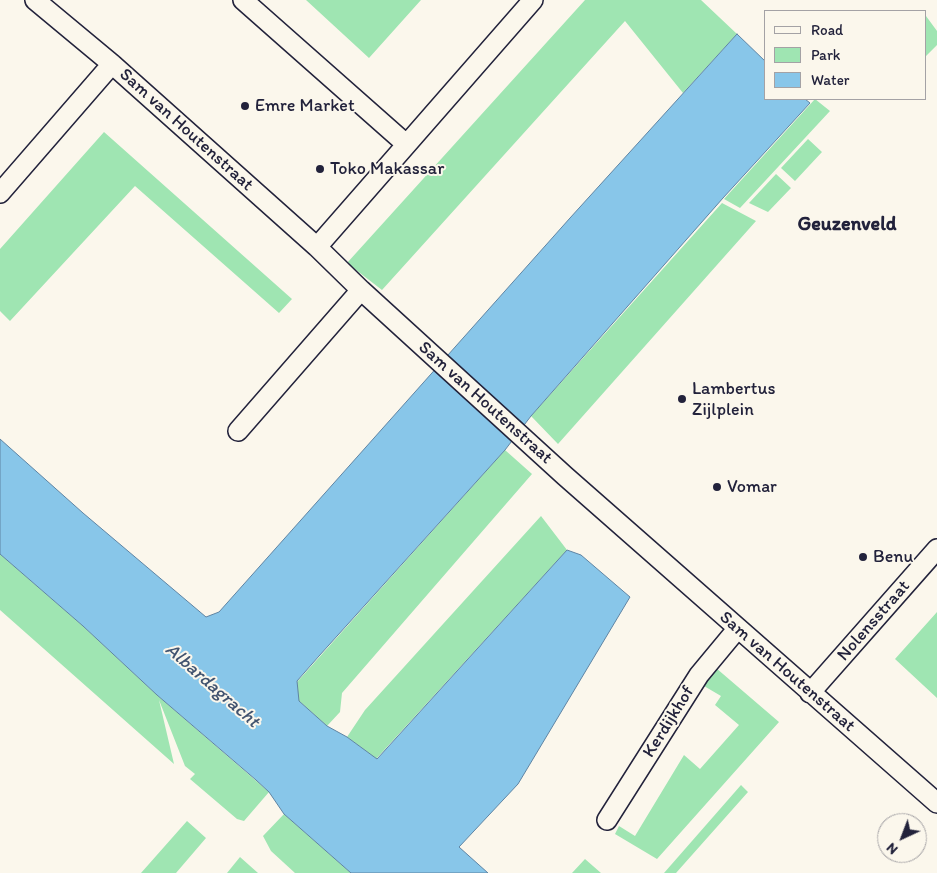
<!DOCTYPE html>
<style>
body{margin:0}
#map{position:relative;width:937px;height:873px;overflow:hidden;background:#fbf7ec;font-family:Itim,sans-serif}
canvas{display:block}
.legend{position:absolute;left:764px;top:10px;width:162px;height:90px;box-sizing:border-box;background:#fbf7ec;border:1px solid #a4a2a5;margin:0;padding:6px 9px;list-style:none;font-size:15px;color:#22223b}
.legend li{display:flex;align-items:center;gap:10px;height:25px}
.legend b{width:25px;border:1px solid #a4a2a5}
.north{position:absolute;left:877px;top:813px;width:50px;height:50px;box-sizing:border-box;background:#fbf7ec;border:1px solid #a4a2a5;border-radius:50%;rotate:223deg;font-size:14px;font-weight:700;line-height:20px;text-align:center;color:#22223b}
.north::after{content:'';display:block;margin:auto;width:18px;height:22px;background:#22223b;clip-path:polygon(50% 0,100% 100%,50% 72%,0 100%)}
</style>
<div id="map">
<canvas width="937" height="873"></canvas>
<ul class="legend">
<li><b style="height:6px;background:#fbf7ec"></b>Road</li>
<li><b style="height:14px;background:#9fe5b2"></b>Park</li>
<li><b style="height:14px;background:#88c6e9"></b>Water</li>
</ul>
<div class="north">N</div>
</div>
<script>
const context = document.querySelector('canvas').getContext('2d');
context.lineJoin = 'round';
function paint(path, color) {
  context.fillStyle = color;
  context.fill(path, 'evenodd');
}
function toPath(rows) {
  const path = new Path2D();
  for (const r of rows) {
    path.moveTo(r[0], r[1]);
    for (let i = 2; i < r.length; i += 2) path.lineTo(r[i], r[i + 1]);
  }
  return path;
}
function stroke(path, color, width, dash) {
  context.strokeStyle = color;
  context.lineWidth = width;
  context.lineCap = dash ? 'butt' : 'round';
  context.setLineDash(dash || []);
  context.stroke(path);
}
function drawText(font, color, halo, rows, align = 'center') {
  context.font = font + ' Itim,sans-serif';
  context.lineWidth = 4;
  context.setLineDash([]);
  context.textBaseline = 'middle';
  context.strokeStyle = halo;
  context.fillStyle = color;
  for (const [text, x, y, turn = 0] of rows) {
    context.save();
    context.translate(x, y);
    context.rotate((+turn || 0) * Math.PI / 180);
    context.textAlign = isNaN(turn) ? turn : align;
    if (halo) context.strokeText(text, 0, 0);
    context.fillText(text, 0, 0);
    context.restore();
  }
}
const green = toPath([
 [306,0,421,0,369,58],
 [585,0,701,0,737,34,683,93,625,21,382,290,347,263],
 [926,16,937,31,937,45,926,56],
 [815,99,830,111,740,208,724,199],
 [104,132,292,299,279,313,135,186,10,321,0,311,0,249],
 [808,139,822,152,795,181,781,168],
 [776,174,791,188,768,212,749,203],
 [722,203,756,221,558,444,531,416],
 [505,450,532,474,342,693,340,712,327,726,298,700,297,682],
 [541,516,567,550,376,759,347,737,365,710],
 [0,554,83,626,157,695,269,792,244,821,237,819,190,779,195,774,185,766,159,700,174,764,0,610],
 [937,612,937,698,895,659],
 [716,668,779,722,657,859,615,834,619,826,635,836,684,755,700,769,739,725,715,705,721,696,704,686],
 [741,785,748,792,676,873,664,873],
 [284,814,351,873,295,873,271,851,263,836],
 [187,821,206,838,176,873,141,873],
 [240,857,258,873,227,873],
 [585,859,601,873,572,873]
]);
const water = toPath([
 [737,34,766,62,766,99,805,99,810,103,723,198,531,416,505,450,319,656,297,681,299,701,327,726,347,737,377,759,567,550,581,555,630,597,518,784,459,847,488,873,351,873,284,814,269,792,256,780,157,695,83,626,0,554,0,439,83,513,206,617,219,612,570,218,737,34]
]);
const minor = toPath([
 [35,0,112,64,317,247,361,290,565,476,937,803],
 [243,0,406,144],
 [0,193,112,64],
 [317,247,533,0],
 [238,431,361,290],
 [810,693,937,549],
 [607,820,699,675,738,628]
]);
const markers = [
 [245,106,5,"#22223b"],
 [320,169,5,"#22223b"],
 [682,399,5,"#22223b"],
 [717,487,5,"#22223b"],
 [863,557,5,"#22223b"]
];
const poiNames = [
 ["Emre Market",255,106],
 ["Toko Makassar",330,169],
 ["Lambertus",692,389],
 ["Zijlplein",692,410],
 ["Vomar",727,487],
 ["Benu",873,557]
];
const streetNames = [
 ["Sam van Houtenstraat",186,130,42],
 ["Sam van Houtenstraat",485,403,42],
 ["Nolensstraat",874,621,-49],
 ["Sam van Houtenstraat",787,672,41],
 ["Kerdijkhof",669,722,-58]
];
const waterNames = [
 ["Albardagracht",212,686,41]
];
const quarterNames = [
 ["Geuzenveld",847,225]
];
paint(green, '#9fe5b2');
paint(water, '#88c6e9');
stroke(water, '#5f84a3', 1);
stroke(minor, '#22223b', 22);
stroke(minor, '#fbf7ec', 19);
for (const [x, y, r, color] of markers) {
  const dot = new Path2D();
  dot.arc(x, y, r, 0, 2 * Math.PI);
  context.fillStyle = color;
  context.fill(dot);
  stroke(dot, '#fbf7ec', 2);
}
drawText('18px', '#22223b', '#fbf7ec', poiNames, 'left');
drawText('18px', '#22223b', '#fbf7ec', streetNames);
drawText('italic 19px', '#41536f', '#fbf7ec', waterNames);
drawText('bold 20px', '#22223b', '#fbf7ec', quarterNames);
</script>
